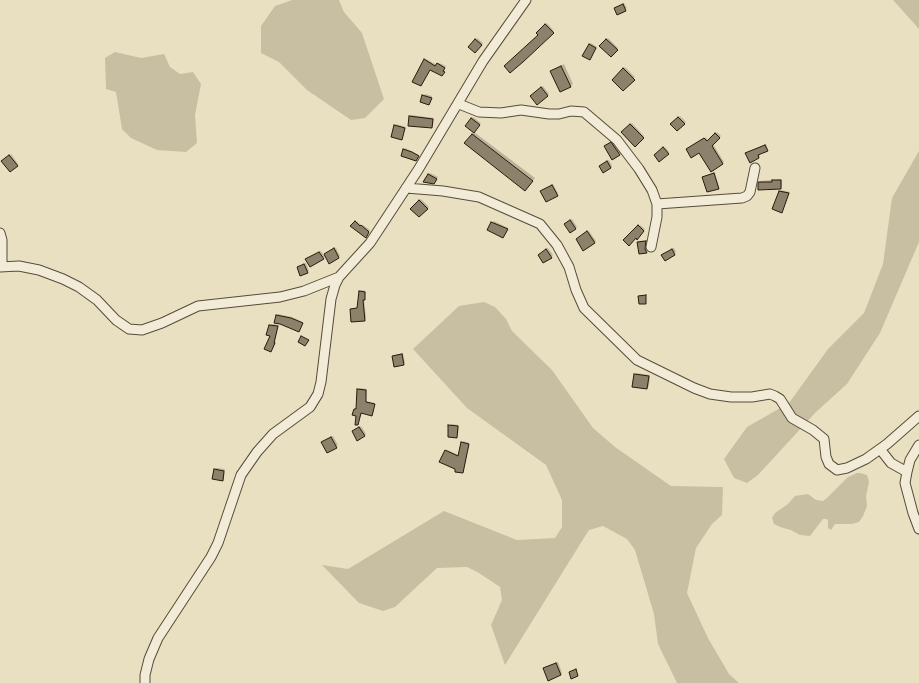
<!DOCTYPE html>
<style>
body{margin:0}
canvas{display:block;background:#e9e0c2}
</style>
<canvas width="919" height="683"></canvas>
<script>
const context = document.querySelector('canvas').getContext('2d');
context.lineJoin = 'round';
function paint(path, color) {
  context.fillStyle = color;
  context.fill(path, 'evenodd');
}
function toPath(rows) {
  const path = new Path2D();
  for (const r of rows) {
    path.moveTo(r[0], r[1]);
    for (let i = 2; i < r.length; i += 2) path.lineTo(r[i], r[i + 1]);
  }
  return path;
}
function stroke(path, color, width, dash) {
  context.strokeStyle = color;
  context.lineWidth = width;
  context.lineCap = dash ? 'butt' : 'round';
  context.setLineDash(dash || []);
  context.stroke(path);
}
const green = toPath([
 [292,0,339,0,344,12,362,33,384,99,365,118,351,120,307,90,279,62,261,53,261,26,275,6],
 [893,0,919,0,919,29],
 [115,52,141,58,164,54,170,67,180,74,193,72,201,84,195,115,197,143,186,152,157,150,131,138,122,129,116,92,106,89,105,58],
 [919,151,919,242,880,333,847,384,816,412,758,475,747,483,734,478,724,459,747,427,789,403,828,349,864,313,883,264,892,198],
 [484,302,495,307,506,319,512,331,552,370,593,428,615,447,671,486,723,487,722,515,712,524,696,548,687,593,708,638,729,674,739,683,677,683,658,644,654,614,635,550,627,539,603,526,589,530,582,541,505,665,491,625,502,600,500,587,479,573,467,567,437,568,395,607,383,611,359,603,322,565,348,569,444,511,517,540,555,538,562,527,562,500,546,465,467,408,413,349,459,306],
 [857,473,860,473,867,475,869,482,866,496,867,506,863,516,859,522,852,524,835,524,831,530,828,528,828,521,827,519,823,519,810,536,800,535,791,530,780,527,774,524,772,518,775,513,788,504,795,496,808,494,816,500,823,501,828,497,848,477]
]);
const shadow = toPath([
 [624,3,627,8,618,14,615,8],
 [547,23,554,31,510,72,539,35,537,33],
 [477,38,483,43,475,52,469,47],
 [608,38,618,48,611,56,601,46],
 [591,43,597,47,591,57,589,45],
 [426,59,437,65,439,63,446,66,443,74,425,60],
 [564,64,573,84,570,86,551,71],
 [625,67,635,77,623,90,613,80],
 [543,86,549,94,537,103,533,94],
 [425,94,432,96,430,103,421,101],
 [411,115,434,118,433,125,431,127,409,125,410,116],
 [680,116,686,122,677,130,671,124],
 [473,117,481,123,474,132,535,178,528,187,472,135,475,132,466,126],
 [632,123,644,136,635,145,623,132],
 [396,124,406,127,401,139,395,126],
 [717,132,721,136,713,144,724,162,711,170,699,151,689,148,706,137,708,141],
 [612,142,621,153,619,155,607,145],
 [766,144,768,149,759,154,760,156,759,157,746,153],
 [665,147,669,152,659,161,655,155],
 [405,148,419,155,417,159,404,150],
 [11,154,18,164,17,166,4,159],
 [609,160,612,166,611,168,600,166],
 [430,173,438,177,435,181,424,182],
 [715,173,719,187,718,188,705,176],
 [782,179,782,187,781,188,759,183,760,181],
 [553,184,558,193,557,195,543,190],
 [781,190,790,192,782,212,780,192],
 [421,199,429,207,419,216,412,209],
 [572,219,577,227,575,228,567,223],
 [357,221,362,226,363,225,370,230,367,236,351,226],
 [494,221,508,228,503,237,488,230],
 [640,225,645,229,637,238,625,240],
 [589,231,596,241,594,243,577,239],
 [647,240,646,247,648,251,639,253,638,243,640,241],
 [336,248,340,256,330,263,326,256,323,258,308,258,321,251,324,256],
 [548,248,553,255,551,257,541,253],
 [674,248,676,252,665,260,664,254],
 [306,263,309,271,301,275,298,268],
 [361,290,366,291,365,298,364,299,366,318,365,320,351,309,358,308,360,291],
 [278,314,292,317,303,322,300,329,299,330,277,315],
 [271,324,279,325,275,341,276,342,271,351,272,335,270,325],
 [403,353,405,363,403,364,393,357,395,355],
 [636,373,650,375,649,386,647,388,635,375],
 [359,388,367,389,366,401,375,403,373,414,372,415,362,413,358,424,355,409,357,408,358,390],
 [451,424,459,425,458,435,457,436,449,426],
 [361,426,366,434,364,436,355,430],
 [333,436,338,445,327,452,323,441],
 [463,441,469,443,464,470,462,472,456,469,446,451,447,450,459,455],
 [216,468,225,469,224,478,222,480,215,469],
 [558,662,562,673,561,674,545,667]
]);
const building = toPath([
 [623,4,626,11,617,15,614,8,623,4],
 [545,24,554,33,523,62,510,73,504,66,538,35,536,33,545,24],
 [475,39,482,45,475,53,468,47,475,39],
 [606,39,618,50,611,57,599,46,606,39],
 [589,44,596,48,590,60,582,56,589,44],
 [424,59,435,66,437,63,445,68,443,71,445,72,442,76,430,70,421,86,412,82,424,59],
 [561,66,571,87,560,92,550,71,561,66],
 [623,68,635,80,623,91,612,80,623,68],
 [541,87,548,96,537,105,530,96,541,87],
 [422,95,432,98,429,105,420,102,422,95],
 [409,116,433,119,432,128,408,126,409,116],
 [678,117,685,124,677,131,670,124,678,117],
 [471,118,480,125,474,133,465,126,471,118],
 [630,124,644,138,635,147,621,132,630,124],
 [394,125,405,128,402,140,391,137,394,125],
 [715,133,720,138,712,146,723,164,711,172,699,153,691,158,686,149,704,138,707,141,715,133],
 [472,134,533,181,525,191,464,143,472,134],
 [611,142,620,155,612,160,604,146,611,142],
 [765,145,768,151,758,155,759,158,750,163,745,153,765,145],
 [663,147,669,154,659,162,654,155,663,147],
 [403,149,412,152,419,156,416,161,401,156,403,149],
 [9,155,18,166,10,172,1,161,9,155],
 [607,161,611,168,603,173,599,166,607,161],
 [714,173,719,189,707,192,702,177,714,173],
 [428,174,437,179,434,184,423,182,428,174],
 [772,180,781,180,781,189,758,190,758,182,772,182,772,180],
 [552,185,558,196,546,202,540,191,552,185],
 [779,191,789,193,782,213,772,209,779,191],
 [419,200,428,209,419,217,410,209,419,200],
 [570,220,576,229,570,233,564,224,570,220],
 [355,221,360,226,361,225,369,232,366,238,350,226,355,221],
 [491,222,508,229,503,238,487,230,491,222],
 [638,225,644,231,637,240,636,238,629,246,623,240,638,225],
 [587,231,595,243,583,251,576,239,587,231],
 [646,241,645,249,647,253,639,254,637,242,646,241],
 [334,248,339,258,329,264,324,254,334,248],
 [546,249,552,258,543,263,538,255,546,249],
 [672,249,675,255,665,261,661,255,672,249],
 [319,252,324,259,310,267,305,259,319,252],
 [304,264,308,273,300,276,297,267,304,264],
 [359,291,365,292,365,300,363,300,365,321,351,322,350,309,357,308,359,291],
 [646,295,646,304,639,304,638,296,646,295],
 [276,315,291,318,303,323,299,332,280,324,274,323,276,315],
 [269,325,278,326,274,343,275,343,271,352,264,349,270,336,266,335,269,325],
 [301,336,309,340,305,346,298,342,301,336],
 [402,354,404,365,394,367,392,356,402,354],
 [634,374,649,376,647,389,632,387,634,374],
 [357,389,366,390,366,402,375,404,372,416,361,413,358,425,355,425,356,416,352,415,354,409,356,409,357,389],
 [448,425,458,426,457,438,448,437,448,425],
 [359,427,365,436,357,441,352,431,359,427],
 [331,437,337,448,327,453,321,442,331,437],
 [461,442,469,444,463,473,455,472,455,469,439,462,445,450,458,456,461,442],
 [214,469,224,471,223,481,212,479,214,469],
 [556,663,561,675,548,681,543,668,556,663],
 [576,669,578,676,571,679,569,672,576,669]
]);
const minor = toPath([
 [459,104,479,112,501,113,521,110,549,114,559,114,571,111,584,112,617,140,639,169,652,190,657,204,657,217,651,247],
 [406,188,443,191,479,197,540,224,557,245,569,267,576,290,584,308,637,360,694,388,710,394,731,397,752,397,770,394,775,396,780,399,792,418,813,430,824,439,826,457,829,464,837,470,847,468,866,459,887,444,919,416],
 [657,204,742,198,747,196,750,192,755,168],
 [0,233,2,240,2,267],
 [0,267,19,266,39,270,63,279,79,287,97,300,116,320,129,329,142,330,162,323,198,306,280,297,304,291,339,277,370,243,418,170,483,61,526,0],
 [919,445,910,460,907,472,905,483,913,513,919,529],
 [880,449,891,463,907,472],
 [145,683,145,675,149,659,158,638,211,557,218,543,241,475,257,452,273,434,310,407,318,394,321,382,331,299,335,285,339,277]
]);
paint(green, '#c8bfa3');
paint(shadow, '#0003');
paint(building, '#8c816a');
stroke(building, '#281b0b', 1);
stroke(minor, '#584c39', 11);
stroke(minor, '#f1ebd7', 9);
</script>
